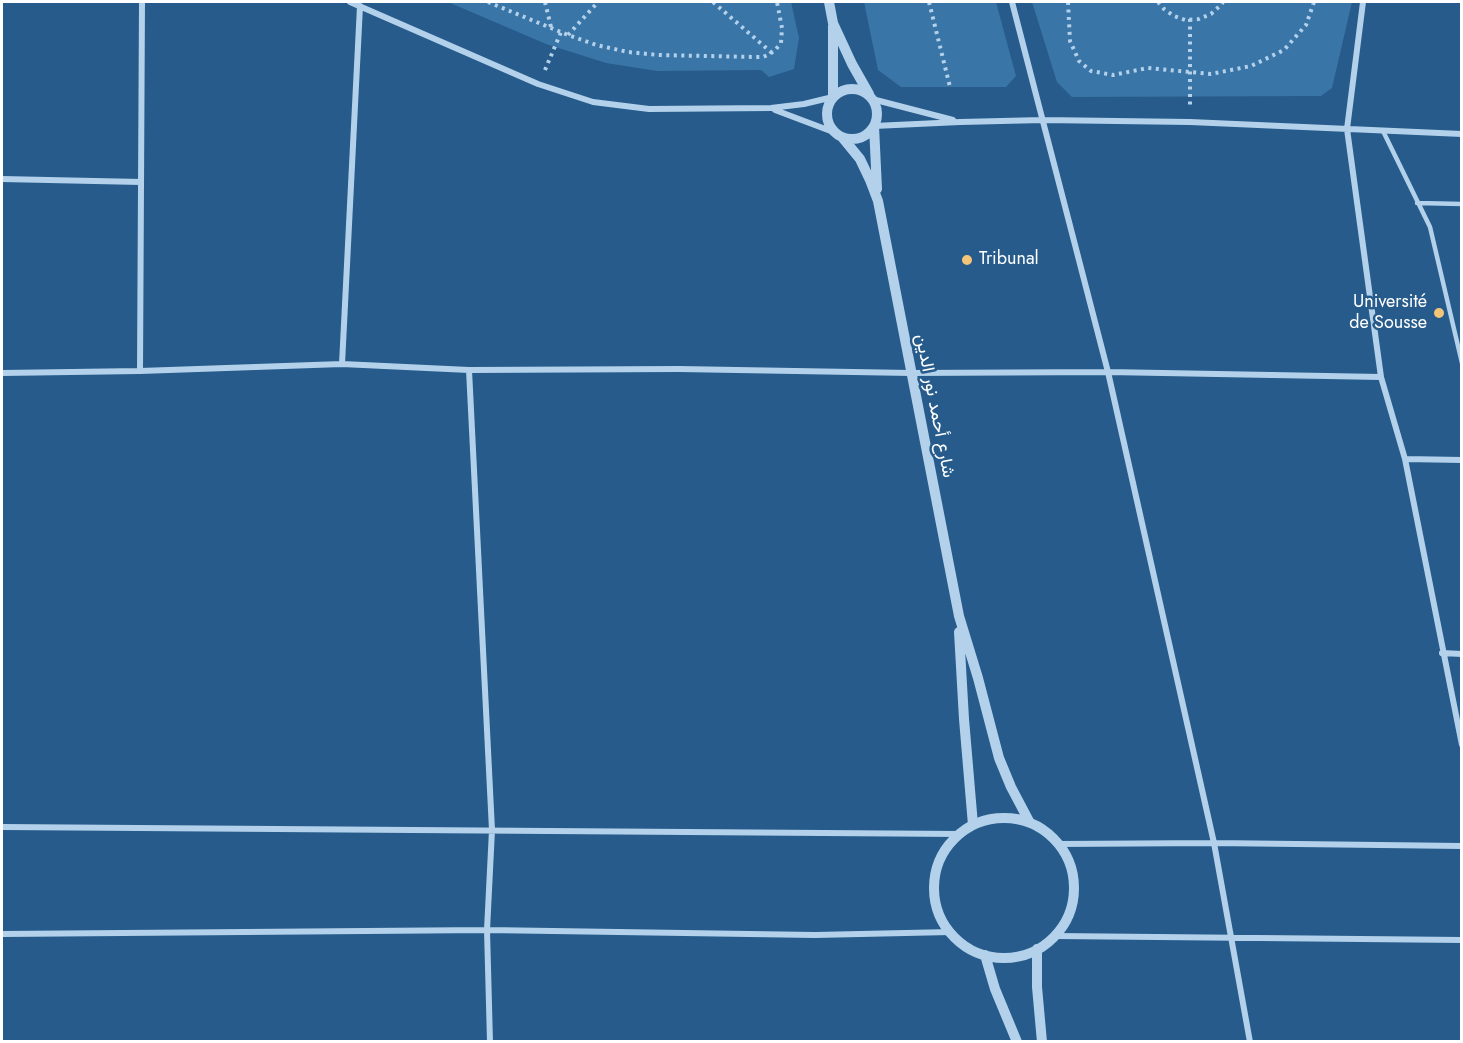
<!DOCTYPE html>
<meta charset="utf-8">
<style>
body{margin:0}
#map{position:relative;width:1463px;height:1043px;overflow:hidden;background:#265b8b;font-family:Jost,sans-serif}
canvas{display:block}
.frame{position:absolute;inset:0;border:3px solid #fff;pointer-events:none}
</style>
<div id="map">
<canvas width="1463" height="1043"></canvas>
<div class="frame"></div>
</div>
<script>
const context = document.querySelector('canvas').getContext('2d');
context.lineJoin = 'round';
function paint(path, color) {
  context.fillStyle = color;
  context.fill(path, 'evenodd');
}
function toPath(rows) {
  const path = new Path2D();
  for (const r of rows) {
    if (r.length === 3) {
      path.moveTo(r[0] + r[2], r[1]);
      path.arc(r[0], r[1], r[2], 0, 2 * Math.PI);
      continue;
    }
    path.moveTo(r[0], r[1]);
    for (let i = 2; i < r.length; i += 2) path.lineTo(r[i], r[i + 1]);
  }
  return path;
}
function stroke(path, color, width, dash) {
  context.strokeStyle = color;
  context.lineWidth = width;
  context.lineCap = dash ? 'butt' : 'round';
  context.setLineDash(dash || []);
  context.stroke(path);
}
function drawText(font, color, halo, rows, align = 'center') {
  context.font = font + ' Jost,Vazirmatn,sans-serif';
  context.lineWidth = 5;
  context.setLineDash([]);
  context.textBaseline = 'middle';
  context.strokeStyle = halo;
  context.fillStyle = color;
  for (const [text, x, y, turn = 0] of rows) {
    context.save();
    context.translate(x, y);
    context.rotate((+turn || 0) * Math.PI / 180);
    context.textAlign = isNaN(turn) ? turn : align;
    if (halo) context.strokeText(text, 0, 0);
    context.fillText(text, 0, 0);
    context.restore();
  }
}
const green = toPath([
 [448,2,791,2,799,38,794,69,769,77,761,70,657,71,606,63,546,44],
 [864,2,996,2,1016,76,1006,87,901,87,878,70],
 [1032,2,1352,2,1332,88,1321,96,1072,97,1057,82]
]);
const path = toPath([
 [488,2,568,35,596,45,628,52,658,55,755,57,763,57,770,54,776,49,781,43,782,28,777,2],
 [545,2,551,27],
 [713,2,772,53],
 [929,2,950,87],
 [1068,2,1070,41,1079,61,1091,71,1113,75,1148,68,1211,74,1251,66,1284,50,1306,25,1314,2],
 [1158,2,1164,9,1174,16,1185,20,1199,19,1211,14,1221,5,1223,2],
 [1190,19,1190,109],
 [568,35,598,2],
 [545,70,561,32]
]);
const service = toPath([
 [1383,131,1430,227,1462,363],
 [1417,203,1462,204]
]);
const minor = toPath([
 [350,2,538,84,593,102,649,109,771,108,804,104,833,97],
 [1012,2,1108,372,1214,843,1250,1042],
 [1363,2,1347,129,1381,377],
 [872,99,953,120],
 [775,110,836,133],
 [874,126,960,122,1043,120,1190,122,1462,134],
 [2,179,141,182],
 [342,364,360,6],
 [469,370,492,830,487,930,490,1042],
 [140,371,142,2],
 [2,373,140,371,342,364,469,370,679,369,911,373,1108,372,1381,377,1405,459,1462,745],
 [1405,459,1462,460],
 [1442,653,1462,654],
 [2,827,960,834],
 [1059,844,1214,843,1462,846],
 [2,934,487,930,815,935,951,932],
 [1055,936,1462,940]
]);
const tertiary = toPath([
 [829,2,833,23,852,64,869,94],
 [833,26,833,97],
 [852,114,25],
 [874,126,877,189],
 [842,137,860,159,870,180,878,201,959,616,978,678,999,758,1011,787,1030,823],
 [959,632,964,719,973,825],
 [1004,888,70],
 [1037,949,1037,987,1042,1042],
 [985,955,995,989,1017,1042]
]);
const markers = [
 [967,260,6,"#f3c578"],
 [1439,313,6,"#f3c578"]
];
const poiNames = [
 ["Tribunal",979,260],
 ["Université",1427,303,"right"],
 ["de Sousse",1427,324,"right"]
];
const streetNames = [
 ["شارع أحمد نور الدين",934,406,79]
];
paint(green, '#3a75a7');
stroke(path, '#b3d1ea', 4, [3, 4.5]);
stroke(service, '#b3d1ea', 4.5);
stroke(minor, '#b3d1ea', 6);
stroke(tertiary, '#b3d1ea', 10);
for (const [x, y, r, color] of markers) {
  const dot = new Path2D();
  dot.arc(x, y, r, 0, 2 * Math.PI);
  context.fillStyle = color;
  context.fill(dot);
  stroke(dot, '#265b8b', 2);
}
drawText('18px', '#fff', '#265b8b', poiNames, 'left');
drawText('18px', '#fff', '#265b8b', streetNames);
</script>
